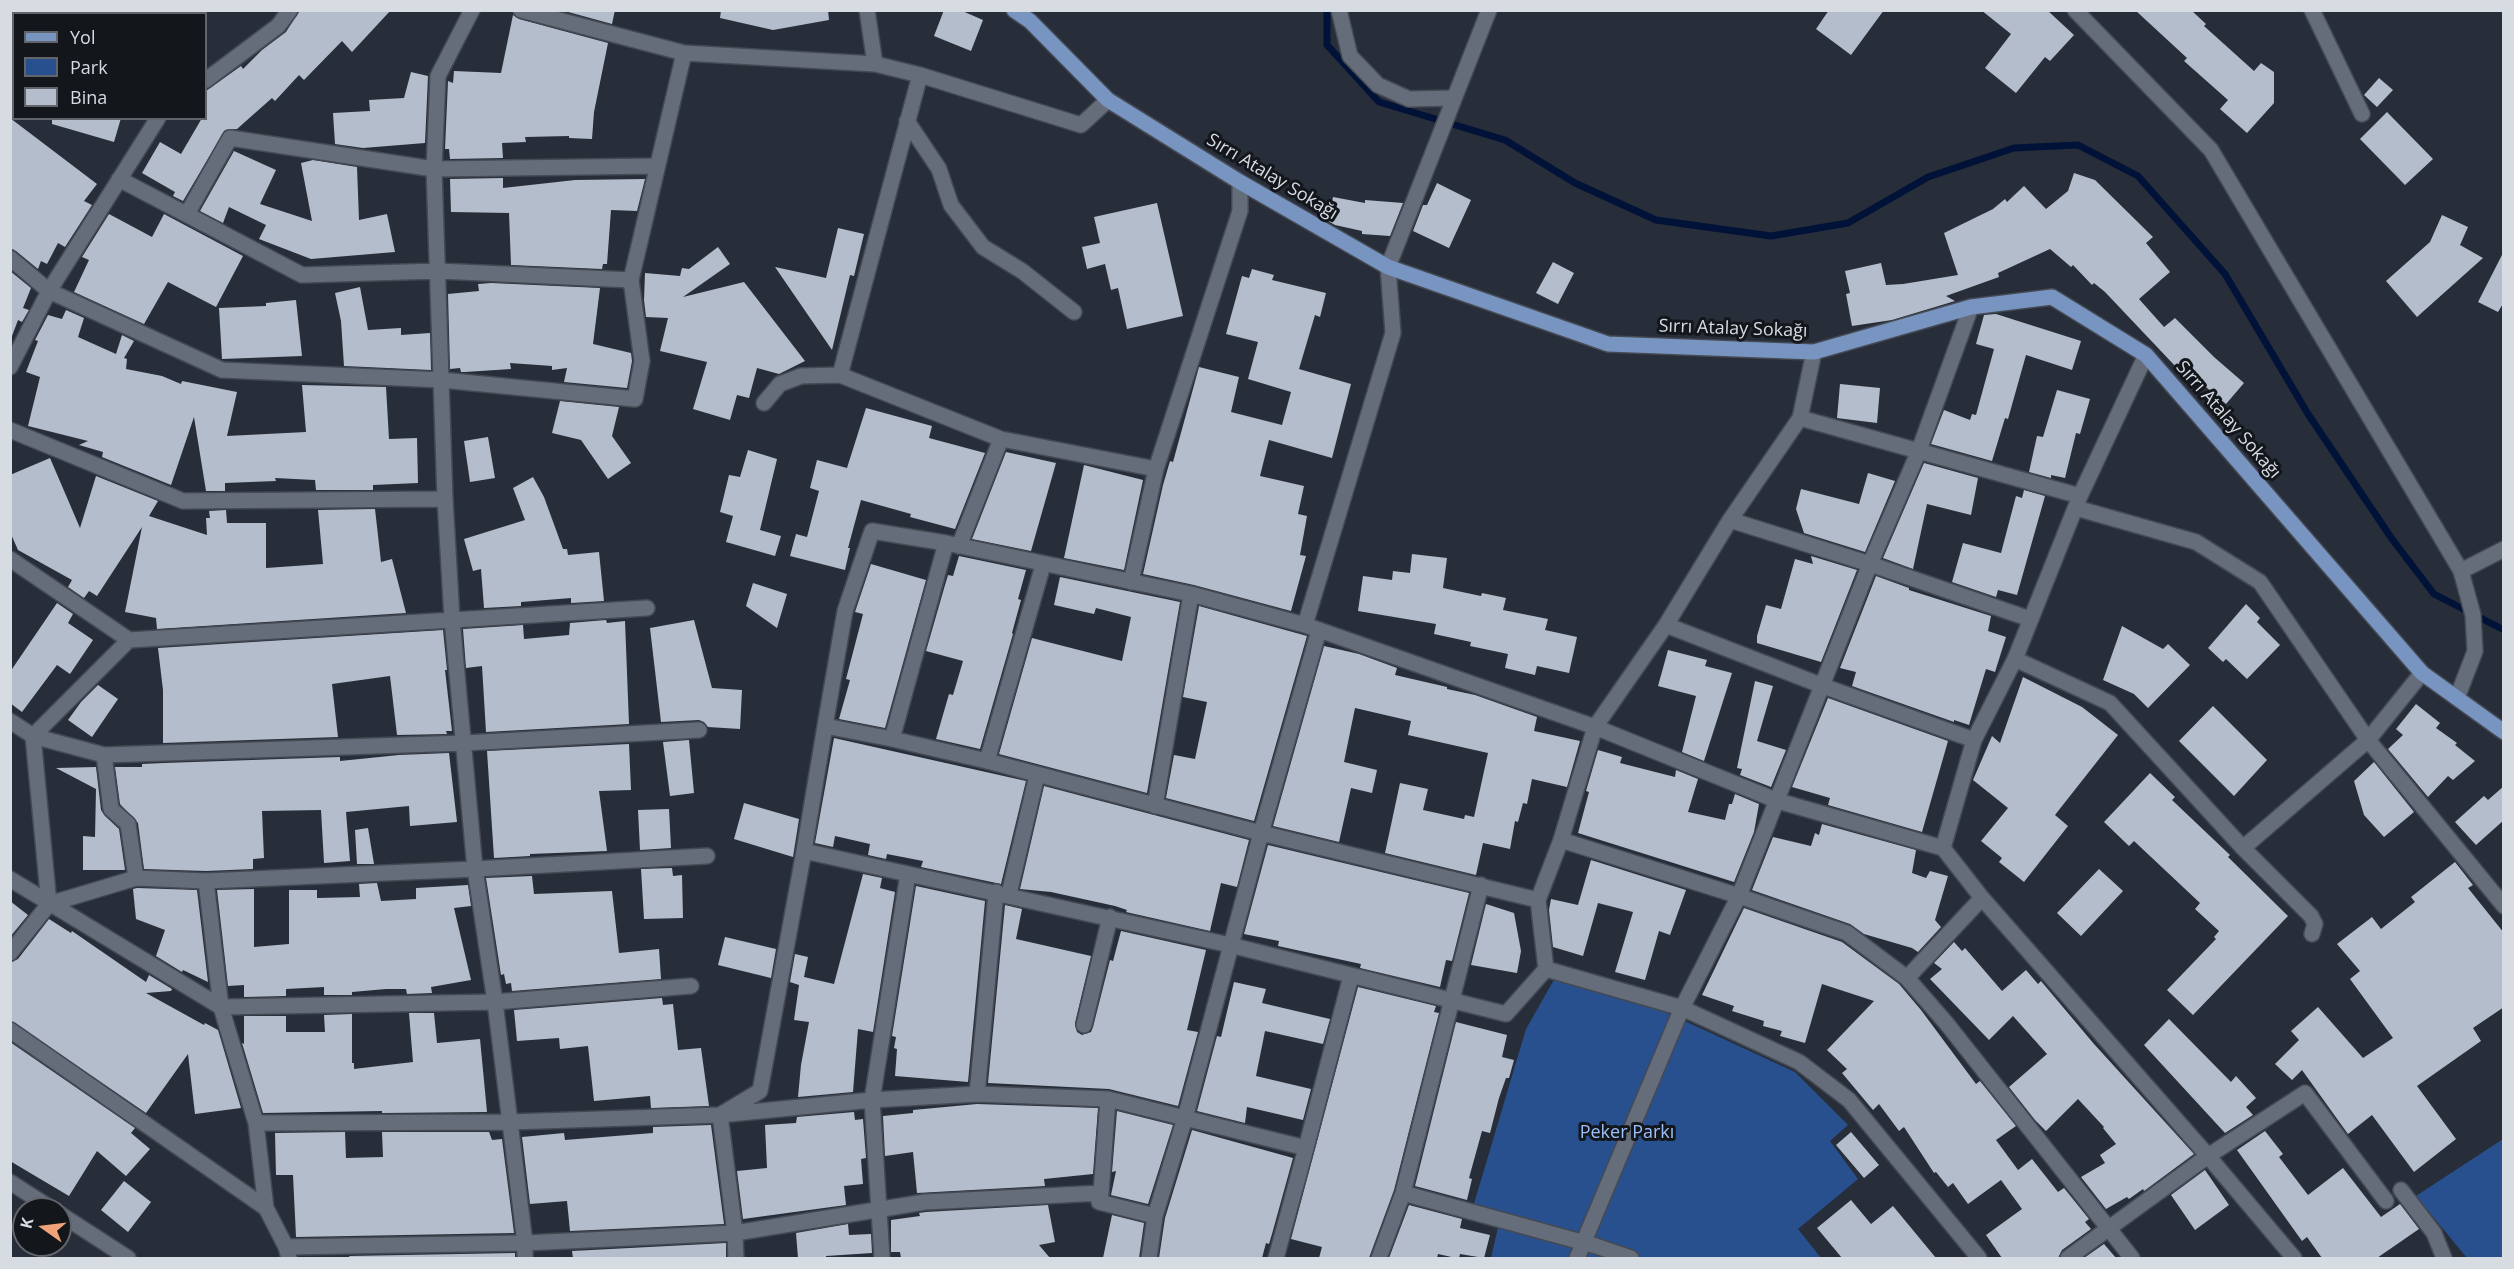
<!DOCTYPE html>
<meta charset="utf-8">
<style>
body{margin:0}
#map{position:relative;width:2514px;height:1269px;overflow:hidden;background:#272e39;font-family:"Open Sans",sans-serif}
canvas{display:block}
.frame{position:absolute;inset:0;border:12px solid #d7dce3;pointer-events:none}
.legend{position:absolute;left:12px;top:12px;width:195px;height:108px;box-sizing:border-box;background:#13161b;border:2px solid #61656b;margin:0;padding:8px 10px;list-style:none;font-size:18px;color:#d7dce3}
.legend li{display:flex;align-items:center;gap:12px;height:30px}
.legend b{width:30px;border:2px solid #61656b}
.north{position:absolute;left:12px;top:1197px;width:60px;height:60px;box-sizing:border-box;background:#13161b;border:2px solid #61656b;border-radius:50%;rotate:284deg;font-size:16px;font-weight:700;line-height:24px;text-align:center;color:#d7dce3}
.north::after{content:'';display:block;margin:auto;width:21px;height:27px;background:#f0a378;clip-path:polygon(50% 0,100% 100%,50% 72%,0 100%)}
</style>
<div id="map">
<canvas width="2514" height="1269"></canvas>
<div class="frame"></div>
<ul class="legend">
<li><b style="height:8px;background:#7894c0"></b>Yol</li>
<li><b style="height:16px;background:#29508e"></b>Park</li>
<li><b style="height:16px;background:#b4bdcc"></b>Bina</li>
</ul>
<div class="north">K</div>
</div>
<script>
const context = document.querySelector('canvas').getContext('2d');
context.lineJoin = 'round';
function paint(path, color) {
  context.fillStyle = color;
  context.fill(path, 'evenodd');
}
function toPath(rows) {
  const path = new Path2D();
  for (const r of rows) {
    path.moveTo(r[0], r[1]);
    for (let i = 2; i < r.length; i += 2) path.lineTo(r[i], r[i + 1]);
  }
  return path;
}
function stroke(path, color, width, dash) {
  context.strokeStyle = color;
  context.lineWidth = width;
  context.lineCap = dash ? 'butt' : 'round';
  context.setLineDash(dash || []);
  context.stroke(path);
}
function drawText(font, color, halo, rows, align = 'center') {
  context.font = font + ' "Open Sans",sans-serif';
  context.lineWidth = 6;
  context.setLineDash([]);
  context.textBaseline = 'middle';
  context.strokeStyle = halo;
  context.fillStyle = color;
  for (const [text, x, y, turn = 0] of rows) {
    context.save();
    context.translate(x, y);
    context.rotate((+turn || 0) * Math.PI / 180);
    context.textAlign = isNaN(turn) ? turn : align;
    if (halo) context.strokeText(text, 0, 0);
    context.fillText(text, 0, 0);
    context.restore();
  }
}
const green = toPath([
 [1555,978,1661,1010,1795,1072,1848,1125,1830,1141,1858,1179,1798,1229,1821,1258,1491,1258,1499,1223,1470,1217,1526,1029],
 [2503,1139,2503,1258,2467,1258,2416,1196]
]);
const stream = toPath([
 [1327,10,1327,45,1379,102,1505,140,1575,183,1656,220,1771,236,1848,223,1928,177,2014,148,2078,145,2138,176,2225,274,2308,414,2392,539,2434,594,2504,630]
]);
const building = toPath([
 [300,10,391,10,352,52,342,41,304,80,299,75,275,101,272,98,237,129,225,130,183,201,173,196,175,192,142,173,160,142,181,154,202,118,206,118,206,91,241,66,243,69,262,50,286,32],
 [561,10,615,10,612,24],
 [721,10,828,10,829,20,773,30,720,18],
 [944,10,960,10,983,20,971,51,934,36],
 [1829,10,1884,10,1851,55,1816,29],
 [1981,10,2047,10,2074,35,2050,61,2045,57,2016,93,1985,68,2011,34],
 [2135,10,2191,10,2206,24,2204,26,2254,71,2261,63,2274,72,2274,103,2247,133,2220,109,2228,100,2184,61,2187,58],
 [513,15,519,19,608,43,594,112,592,139,569,138,569,136,525,137,526,142,502,143,503,158,450,159,449,149,445,149,448,81,453,83,454,71,501,73],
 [411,72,428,76,425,143,363,148,335,144,333,113,370,111,369,100,404,98],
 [2379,78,2393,90,2377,107,2364,95],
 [2387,112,2433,159,2405,185,2360,139],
 [10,118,97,184,84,201,92,205,65,247,58,243,47,264,41,261,38,269,16,251,10,248],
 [52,118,121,118,114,142,52,124],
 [234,151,276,170,260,204,312,221,301,163,313,160,357,167,359,220,387,214,395,252,311,259,259,239,266,225,229,207,223,223,200,211],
 [2074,173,2095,180,2153,237,2146,243,2170,272,2139,299,2164,327,2175,318,2214,357,2244,383,2226,404,2180,365,2177,368,2105,292,2094,283,2092,285,2073,265,2071,267,2050,249,1998,273,1999,277,1946,296,1955,301,1892,320,1852,326,1846,294,1850,293,1845,271,1881,263,1886,285,1903,284,1958,275,1944,233,1993,209,2005,199,2007,202,2024,186,2046,209,2068,191],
 [503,178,503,188,575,180,645,179,637,211,611,210,607,264,603,264,602,269,511,265,509,213,451,212,450,179],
 [1437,183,1471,200,1449,248,1413,231,1423,205,1427,205],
 [1333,197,1365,203,1365,200,1403,203,1390,236,1362,234,1362,231,1335,225,1328,221],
 [1157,203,1183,316,1127,329,1118,288,1111,290,1105,264,1087,269,1082,247,1100,243,1094,217],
 [109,214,152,237,164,214,243,256,216,307,168,282,144,324,74,292,89,260,82,257],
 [2442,215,2468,227,2460,245,2483,258,2417,317,2386,281,2430,242],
 [838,228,864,234,854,276,850,275,832,350,775,267,826,278],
 [718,247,730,264,683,297,744,282,805,361,779,374,757,368,749,398,737,395,730,420,693,409,707,362,660,351,668,318,646,317,644,300,645,273,680,276,682,268,689,269],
 [2504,251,2504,302,2498,312,2478,302],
 [1553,262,1574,273,1558,304,1536,293],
 [1252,269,1274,275,1272,280,1326,293,1320,317,1315,315,1299,369,1351,384,1332,458,1269,440,1260,476,1304,486,1298,514,1307,516,1300,555,1306,556,1291,611,1194,585,1143,574,1163,485,1170,461,1173,462,1199,367,1239,377,1231,412,1282,425,1291,392,1248,379,1258,342,1226,334,1242,276,1249,278],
 [10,271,31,288,23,308,29,310,22,322,18,320,12,336],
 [491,283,600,288,593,344,631,353,632,361,627,388,564,382,567,368,552,370,552,366,510,363,511,369,465,372,461,372,460,368,450,369,448,294,479,291,478,284],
 [360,287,368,330,401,328,401,335,430,333,431,370,344,366,341,321,335,293],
 [296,300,302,356,222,359,219,308,266,306,266,303],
 [66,310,84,318,78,337,116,354,122,335,134,341,124,358,127,359,126,369,162,376,181,384,182,381,237,392,227,436,306,432,302,385,386,387,389,439,417,438,418,483,373,485,373,490,316,490,315,480,275,478,276,481,225,483,225,491,206,491,194,417,171,485,102,457,103,452,79,445,88,441,28,426,40,377,26,372,38,341,35,340,48,315,62,319],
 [1996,314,2081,341,2072,370,2026,355,2008,419,2005,418,1992,461,1931,444,1944,410,1970,420,1972,414,1976,415,1994,349,1976,344,1984,315],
 [1840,384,1880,388,1877,423,1837,418],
 [2057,390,2090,399,2080,434,2076,433,2065,478,2051,475,2051,478,2029,472,2037,436,2043,437],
 [560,401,619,407,612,436,631,463,608,479,581,440,552,433],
 [866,408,932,426,929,438,985,453,955,529,910,517,911,514,861,500,848,548,850,548,845,570,790,556,796,534,807,537,819,491,810,488,817,460,847,468],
 [488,437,495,478,470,482,464,441],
 [748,450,777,459,760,530,781,536,775,556,726,542,733,516,720,512,729,475,740,477],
 [1006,452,1056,463,1031,551,972,539],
 [50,458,80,528,96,476,158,501,149,516,207,535,206,518,210,518,209,511,226,510,227,523,266,523,266,568,323,564,318,510,375,509,381,562,392,559,406,613,157,629,156,618,125,612,142,527,97,596,89,591,84,598,68,587,72,580,18,550,10,532,10,475],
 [1924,463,1978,478,1971,515,1927,504,1913,569,1883,558],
 [1084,465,1143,480,1124,570,1064,558],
 [1868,473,1895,481,1865,552,1804,533,1796,509,1801,489,1859,504],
 [533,477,544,497,563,549,567,549,568,555,599,552,604,601,571,603,571,598,521,602,521,606,484,608,481,569,473,571,464,539,525,520,513,488],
 [2024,490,2045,496,2017,595,1998,590,1996,597,1952,582,1963,543,2001,553,2016,496,2022,498],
 [1412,554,1447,558,1443,588,1481,596,1482,593,1506,598,1503,610,1548,619,1545,630,1577,637,1569,673,1537,666,1535,675,1505,668,1508,654,1470,646,1471,642,1434,634,1436,624,1358,611,1363,576,1392,580,1393,571,1410,573],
 [959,556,1026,570,1018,599,1021,600,1012,633,1013,634,980,749,936,739,949,694,953,695,963,661,926,651,945,585,948,575,953,576],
 [1811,556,1857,570,1821,662,1757,643,1757,636,1766,605,1781,609,1795,559,1813,564],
 [871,564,926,580,885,728,839,719,850,680,846,679,863,614,855,612],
 [1876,576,1909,588,1909,590,1991,616,1988,631,2006,637,1995,672,1986,669,1969,725,1954,720,1954,722,1852,686,1856,672,1840,668],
 [1060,577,1180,602,1147,793,999,754,1032,638,1122,661,1131,617,1096,608,1094,614,1054,605],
 [753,583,787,594,777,628,746,606],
 [57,603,73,614,68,623,93,640,70,674,57,665,22,712,10,703,10,672],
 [2246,604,2260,618,2257,622,2280,645,2247,679,2226,659,2223,662,2208,648],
 [1199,606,1307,636,1254,821,1166,798,1174,755,1195,759,1207,702,1183,697],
 [606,620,607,623,625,621,629,724,486,732,482,666,466,668,463,629,523,625,524,639,569,635,570,623],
 [694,620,712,688,742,690,740,729,708,727,704,722,699,720,661,722,650,628],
 [2122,626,2163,649,2168,644,2190,665,2148,708,2134,694,2103,680],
 [443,630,447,670,445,670,452,731,446,731,447,734,397,735,390,676,332,684,338,737,163,743,163,690,158,648],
 [1324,646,1359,654,1397,668,1395,675,1447,687,1447,689,1475,695,1537,717,1534,731,1580,741,1567,787,1532,779,1527,804,1523,803,1518,822,1515,821,1510,849,1483,843,1476,875,1385,853,1400,783,1428,789,1423,810,1464,819,1465,815,1474,817,1488,753,1408,735,1411,721,1355,708,1344,762,1377,770,1372,793,1351,788,1339,842,1273,826],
 [1668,650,1707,660,1705,666,1732,673,1704,761,1682,752,1696,696,1658,686],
 [2023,677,2082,707,2118,735,2055,815,2068,826,2024,882,1999,862,2002,858,1981,841,2008,808,1973,780,1992,736,2000,743],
 [1755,681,1773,686,1757,741,1786,750,1771,787,1740,775,1742,769,1737,768],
 [98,685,118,699,92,737,68,720,81,702],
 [1828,698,1948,741,1922,832,1828,805,1830,798,1792,787],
 [2416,704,2440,723,2436,728,2457,743,2455,745,2475,761,2453,780,2448,776,2428,797,2388,749,2403,735,2396,729],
 [2213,706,2267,760,2234,796,2179,741],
 [834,738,1026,781,1001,884,921,867,923,861,887,854,886,859,868,855,870,844,835,836,833,847,815,843],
 [689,740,694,793,670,796,663,742],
 [629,744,631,790,599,791,607,851,530,854,530,856,494,858,487,751],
 [1598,750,1622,757,1620,763,1675,777,1676,770,1698,779,1688,812,1725,820,1729,804,1732,804,1735,794,1759,804,1754,832,1734,882,1578,833,1589,792,1586,791],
 [449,753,457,822,410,826,409,806,346,812,350,861,324,863,321,810,262,811,264,858,253,859,253,869,206,871,144,869,138,823,120,804,115,767,142,767,142,764,164,763,340,757,340,761,399,755],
 [2374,762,2414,812,2384,837,2364,815,2354,781],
 [96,767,101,810,105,816,119,829,125,870,83,870,83,836,95,837,96,789,56,768],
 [2150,773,2175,797,2172,800,2230,855,2228,857,2288,916,2193,1015,2167,990,2216,939,2214,937,2219,931,2195,909,2200,903,2134,841,2129,846,2104,822],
 [1044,786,1249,840,1237,887,1221,883,1210,931,1126,912,1127,910,1115,906,1051,892,1020,889],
 [2504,786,2504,820,2476,845,2455,822,2484,796,2488,800],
 [744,803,799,819,793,857,734,839],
 [669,809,671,848,640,850,638,810],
 [1822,824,1916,850,1912,873,1926,878,1930,871,1948,876,1935,920,1941,927,1918,952,1912,948,1864,934,1850,924,1752,890,1773,837,1811,846,1815,833,1819,835],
 [368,828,374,864,357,864,355,830],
 [1268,845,1469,893,1452,961,1446,960,1440,987,1360,968,1361,964,1278,946,1279,941,1244,934],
 [1591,860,1686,890,1670,935,1659,931,1645,980,1615,972,1633,912,1598,903,1583,956,1553,947,1549,910,1551,899,1578,905],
 [2455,862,2473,885,2468,888,2504,933,2504,1007,2473,1028,2481,1041,2417,1086,2456,1139,2414,1172,2372,1115,2348,1134,2302,1070,2292,1080,2275,1064,2299,1040,2291,1031,2318,1007,2363,1058,2393,1038,2350,979,2360,971,2337,944,2372,917,2381,929,2415,902,2411,897],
 [672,868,673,876,682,875,683,918,644,919,641,869],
 [2099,869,2123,891,2081,936,2057,913],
 [863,874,882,878,880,888,895,892,873,1032,858,1029,853,1092,798,1097,801,1065,809,1022,794,1020,799,985,790,982,795,954,808,957,804,977,834,984],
 [532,876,534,894,612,891,619,953,659,949,661,979,512,991,511,983,506,984,504,974,501,975,486,878],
 [377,883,381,901,416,899,416,888,468,885,471,906,454,908,471,980,431,987,432,993,407,994,406,989,386,989,352,992,352,995,324,995,324,987,286,989,286,996,244,997,244,985,228,986,217,890,254,889,254,947,289,944,289,890,317,890,317,898,360,897,359,884],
 [916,886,985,901,968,1082,895,1076,897,1049,894,1048,896,1037,892,1036],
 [137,888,197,890,208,982,183,970,182,972,156,956,165,930,136,919,133,889],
 [10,901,28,915,10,937],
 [1486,904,1514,913,1521,951,1517,973,1471,965],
 [1005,905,1022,909,1016,939,1091,956,1075,1023,1077,1032,1082,1035,1091,1032,1093,1027,1110,960,1113,961,1121,931,1206,950,1187,1030,1198,1032,1178,1106,1109,1089,988,1083],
 [1744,908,1842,942,1899,984,1921,1010,1976,1084,1980,1081,2016,1126,1996,1140,2018,1170,2032,1159,2058,1192,2064,1188,2089,1219,2085,1222,2091,1229,2062,1250,2058,1258,2002,1258,1986,1235,2022,1209,2001,1180,1968,1204,1953,1183,1948,1187,1936,1172,1934,1173,1904,1127,1899,1131,1879,1104,1873,1110,1842,1073,1847,1069,1827,1050,1874,1001,1822,984,1805,1043,1780,1036,1782,1031,1763,1026,1764,1021,1732,1011,1734,1006,1702,995],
 [49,919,71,933,72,931,146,982,149,975,172,989,171,991,146,993,204,1025,205,1023,218,1030,241,1108,195,1114,188,1054,146,1113,10,1020,10,963,18,959],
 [725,937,776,949,771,978,718,965],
 [1954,942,1962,951,1965,948,2002,991,2026,970,2038,984,2041,981,2094,1044,2194,1154,2144,1191,2143,1189,2129,1199,2127,1197,2106,1209,2081,1177,2105,1163,2100,1155,2116,1144,2103,1128,2104,1127,2078,1099,2046,1131,2035,1120,2009,1087,2047,1054,2013,1016,1989,1040,1930,979,1942,969,1934,963],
 [1234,982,1266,989,1262,1003,1330,1019,1323,1044,1265,1031,1256,1076,1311,1089,1303,1120,1247,1107,1245,1123,1197,1111,1217,1036,1221,1037],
 [1358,987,1436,1006,1434,1012,1439,1013,1394,1190,1369,1258,1319,1258,1322,1247,1291,1239],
 [662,998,663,1005,673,1004,678,1050,701,1048,709,1106,651,1108,650,1096,594,1101,588,1046,560,1049,559,1038,517,1041,514,1010],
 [409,1013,434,1013,437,1043,480,1039,487,1112,382,1113,382,1111,263,1113,242,1043,244,1044,244,1016,286,1016,286,1032,325,1032,324,1015,352,1014,352,1063,354,1063,354,1069,413,1062],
 [2169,1019,2231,1082,2236,1076,2256,1098,2246,1107,2253,1115,2225,1133,2144,1045],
 [1456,1022,1507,1035,1502,1057,1514,1060,1509,1078,1506,1078,1499,1098,1490,1133,1482,1131,1469,1178,1472,1179,1467,1200,1415,1186],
 [10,1042,135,1128,131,1133,150,1149,126,1176,97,1151,69,1196,10,1161],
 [977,1104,1098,1108,1093,1174,1044,1179,1045,1186,917,1193,913,1152,885,1156,883,1116,913,1113,913,1110],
 [1117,1111,1173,1125,1148,1204,1111,1195,1116,1171,1112,1172],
 [854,1112,855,1120,863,1119,866,1158,861,1159,863,1184,844,1186,846,1205,743,1219,737,1171,767,1168,765,1125,796,1123,797,1117],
 [711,1125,724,1224,570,1231,567,1201,530,1204,522,1137,564,1133,565,1140,653,1133,653,1127],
 [1192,1130,1293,1158,1272,1234,1269,1244,1266,1243,1262,1258,1159,1258,1165,1218],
 [2265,1131,2283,1154,2279,1157,2308,1195,2343,1168,2381,1217,2400,1204,2419,1229,2377,1258,2322,1258,2307,1237,2302,1241,2237,1150],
 [345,1132,346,1158,383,1157,382,1132,489,1132,492,1140,502,1139,514,1233,296,1237,293,1175,276,1175,275,1133],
 [1851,1132,1879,1165,1864,1178,1836,1145],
 [2205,1170,2229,1205,2195,1230,2171,1195],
 [124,1181,151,1202,128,1232,101,1210],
 [1851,1200,1871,1224,1893,1206,1936,1258,1842,1258,1817,1228],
 [1048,1205,1055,1242,1039,1245,1050,1258,901,1258,900,1252,891,1252,891,1220,920,1216,919,1213,926,1212],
 [1409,1205,1462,1219,1460,1228,1490,1235,1484,1258,1460,1254,1459,1258,1456,1258,1438,1254,1437,1258,1389,1258],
 [1112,1215,1144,1223,1139,1258,1103,1258],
 [848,1224,849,1235,871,1234,872,1253,826,1256,826,1258,798,1258,796,1233],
 [726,1243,726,1258,573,1258,572,1251],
 [2104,1244,2116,1258,2084,1258],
 [515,1253,515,1258,350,1258,349,1256]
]);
const minor = toPath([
 [80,10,83,14],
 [472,10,438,76,434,169,445,499,452,619,475,869,495,1002,525,1243,525,1258],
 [867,10,875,64],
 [1339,10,1350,56,1378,85,1409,99,1454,98],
 [2075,10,2211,150,2461,571,2473,615,2475,651,2457,698],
 [2312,10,2362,114],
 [20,14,22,10],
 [10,31,14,26],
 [684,53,875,64,920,75,1081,125,1108,100],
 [206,80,278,26,290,10],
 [907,121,939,169,951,205,983,247,1022,271,1074,312],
 [119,179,302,275,439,271,631,280],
 [187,214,230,138,434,169,657,166],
 [10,258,49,291,222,370,442,380,635,399,642,361,631,280,684,53,521,10],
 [10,367,49,291,158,118],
 [840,375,920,75],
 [764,403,780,384,801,376,840,375,1001,439,1156,469],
 [1800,418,2080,496],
 [10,430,183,501,445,499],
 [2076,508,2196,542,2260,582,2368,740,2243,848],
 [1730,520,1870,564,2030,619],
 [959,546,1001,439],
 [10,559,129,640,647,608],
 [2461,571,2504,549],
 [1131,582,1156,469,1240,211,1240,182],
 [1305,625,1393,333,1388,267,1489,10],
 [1666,625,1823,686,1974,740],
 [129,640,33,736,104,755,464,743,699,730],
 [2015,659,2110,703,2243,848,2311,916,2315,924,2312,934],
 [2422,673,2368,740,2504,906],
 [10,721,33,736,49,904,136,878,206,881,475,869,707,856],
 [825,726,845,611,872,531,946,543,1191,594,1305,625,1595,727,1778,801,1943,848,1982,898,2208,1156,2294,1258],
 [892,739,946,543],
 [104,755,111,809,128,824,136,878],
 [987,761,1043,565],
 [1155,806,1191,594],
 [1561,840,1595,727,1666,625,1730,520,1800,418,1814,352],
 [1943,848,1974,740,2015,659,2080,496,2146,355],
 [804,851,825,726,892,739,987,761,1261,833,1538,900],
 [10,879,221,1007,256,1123],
 [206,881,221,1007,495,1002,691,986],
 [1481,885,1403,1193,1596,1246,1631,1258],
 [1009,894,1037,775],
 [10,953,49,904],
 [1546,969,1538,900,1561,840,1739,896,1847,933,1907,978,1947,1024,2132,1258],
 [1907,978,1982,898],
 [1084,1025,1110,917],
 [10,1030,266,1208,286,1247,289,1258],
 [977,1094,996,892],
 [10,1182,52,1209],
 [2401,1190,2434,1233,2444,1258],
 [1101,1193,1108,1099],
 [266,1208,256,1123,510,1122,720,1115,872,1100,977,1094,1108,1099,1306,1148,1351,976],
 [60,1214,128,1258],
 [286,1247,525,1243,735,1233,925,1202,1101,1193,1099,1202,1155,1216],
 [736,1258,735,1233,720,1115,760,1091,804,851,1230,945,1506,1014,1546,969,1682,1008,1799,1062,1849,1100,1979,1258],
 [882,1258,872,1100,908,874],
 [1149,1258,1155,1216,1185,1118,1261,833,1319,630],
 [1276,1258,1306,1148],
 [1379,1258,1403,1193],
 [1577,1258,1682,1008,1739,896,1870,564,1918,453,1971,307],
 [2068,1258,2208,1156,2305,1093,2386,1201]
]);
const major = toPath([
 [1014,10,1030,21,1108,100,1240,182,1388,267,1608,344,1814,352,1971,307,2052,297,2146,355,2422,673,2504,732]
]);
const streetNames = [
 ["Sırrı Atalay Sokağı",1272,177,31],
 ["Sırrı Atalay Sokağı",1733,329,2],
 ["Sırrı Atalay Sokağı",2228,420,49]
];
const parkNames = [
 ["Peker Parkı",1627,1133]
];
paint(green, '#29508e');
stroke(stream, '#001237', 7);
paint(building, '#b4bdcc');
stroke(minor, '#444953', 18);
stroke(major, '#444953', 18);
stroke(minor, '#646d79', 15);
stroke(major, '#7894c0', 15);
drawText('18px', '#d7dce3', '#13161b', streetNames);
drawText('18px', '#9ac0fc', '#13161b', parkNames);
</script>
